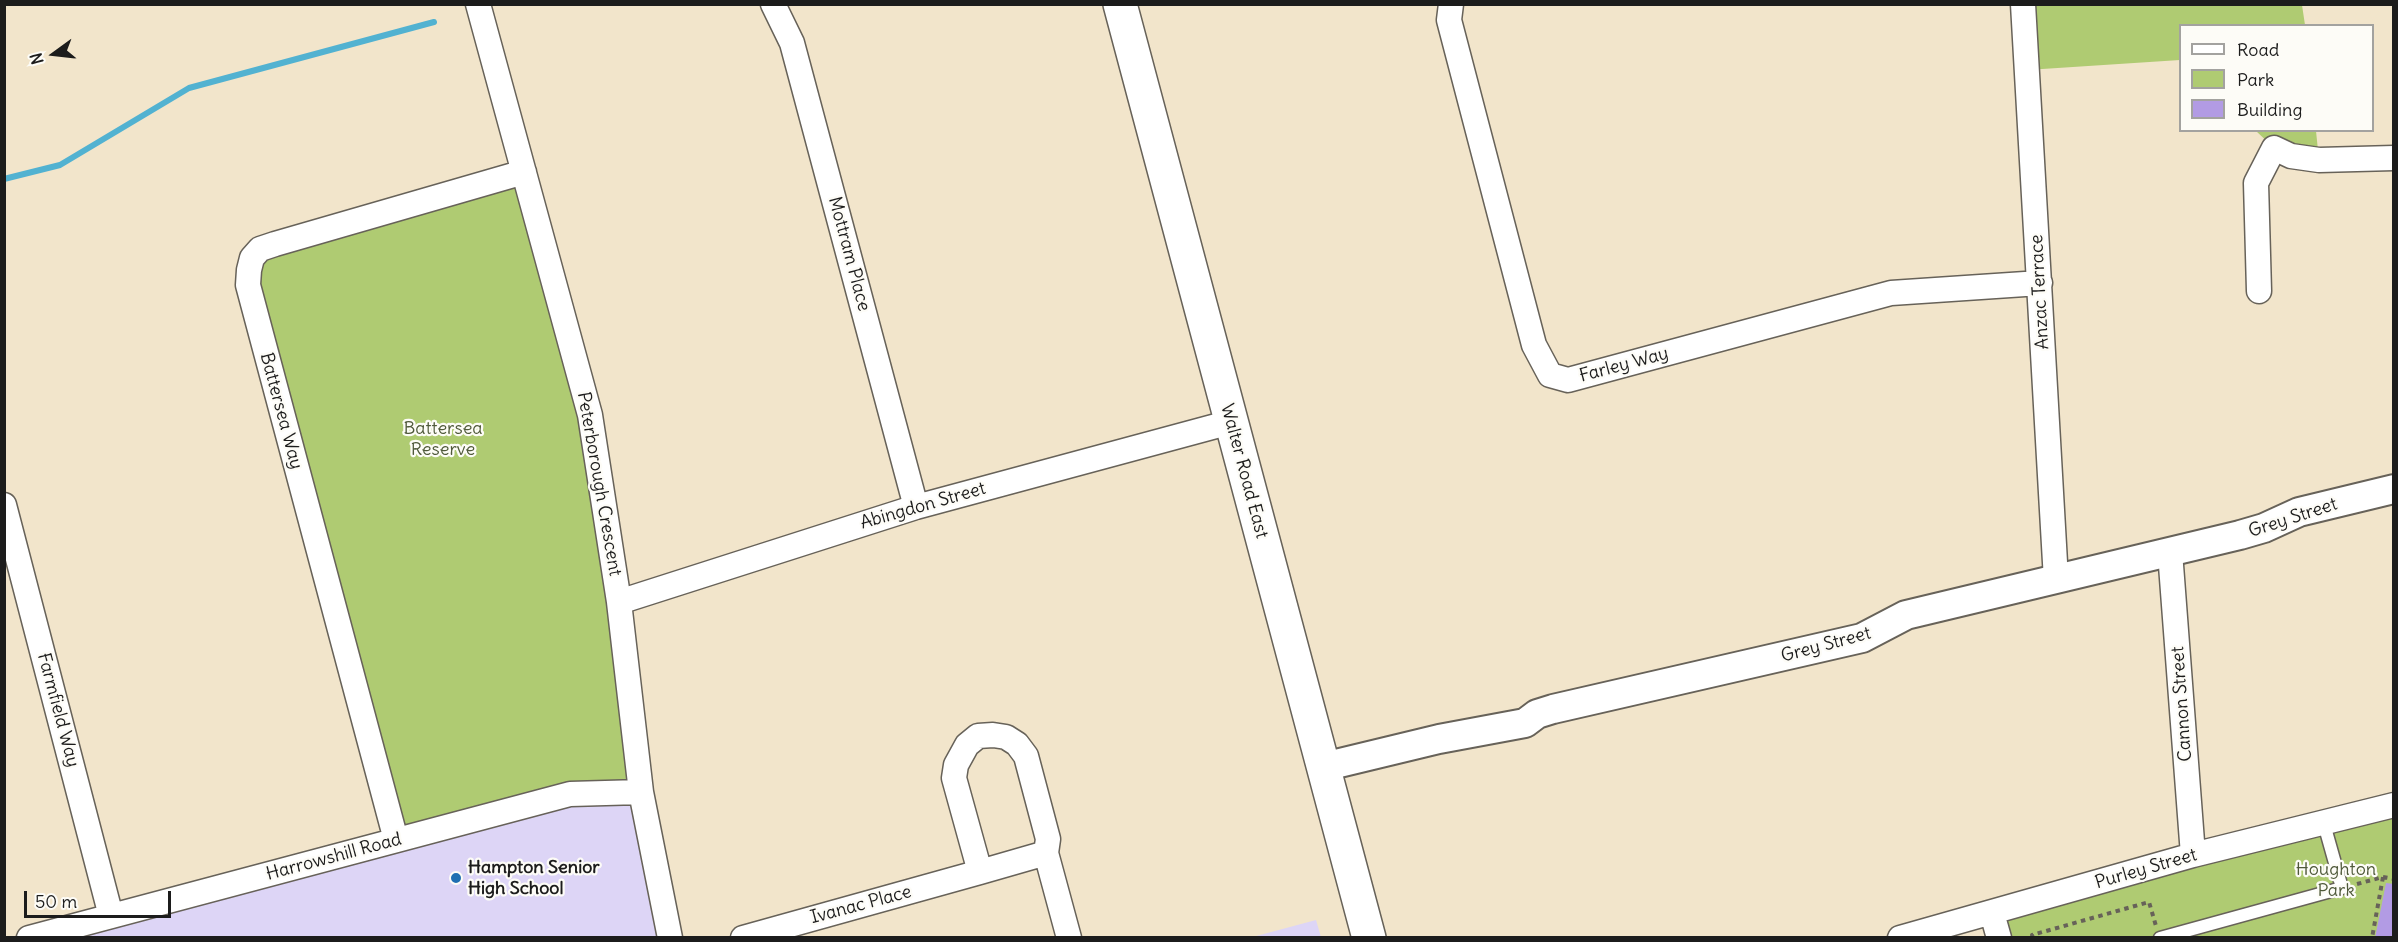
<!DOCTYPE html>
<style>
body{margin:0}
#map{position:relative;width:2398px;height:942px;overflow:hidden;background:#f2e5cb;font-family:Delius,sans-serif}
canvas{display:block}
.frame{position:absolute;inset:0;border:6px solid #1c1c1c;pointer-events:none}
.legend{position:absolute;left:2179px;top:24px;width:195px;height:108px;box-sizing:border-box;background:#fdfcf7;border:2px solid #a3a29f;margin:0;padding:8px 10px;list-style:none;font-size:18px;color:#1c1c1c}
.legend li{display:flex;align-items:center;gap:12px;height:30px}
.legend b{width:30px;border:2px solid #a3a29f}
.north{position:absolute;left:24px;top:24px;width:60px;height:60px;-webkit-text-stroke:4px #fdfcf7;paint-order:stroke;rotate:255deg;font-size:16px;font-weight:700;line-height:24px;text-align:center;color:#1c1c1c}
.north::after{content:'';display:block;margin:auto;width:21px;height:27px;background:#1c1c1c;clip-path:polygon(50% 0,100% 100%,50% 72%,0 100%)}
.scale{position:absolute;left:24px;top:891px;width:147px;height:27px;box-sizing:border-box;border:3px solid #1c1c1c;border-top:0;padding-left:8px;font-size:18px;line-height:21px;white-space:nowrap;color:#1c1c1c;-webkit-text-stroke:4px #fdfcf7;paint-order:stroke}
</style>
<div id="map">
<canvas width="2398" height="942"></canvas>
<div class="frame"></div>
<ul class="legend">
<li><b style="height:8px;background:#fff"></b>Road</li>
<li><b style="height:16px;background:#afcb72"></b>Park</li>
<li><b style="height:16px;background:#b29be4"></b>Building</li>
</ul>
<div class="north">N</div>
<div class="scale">50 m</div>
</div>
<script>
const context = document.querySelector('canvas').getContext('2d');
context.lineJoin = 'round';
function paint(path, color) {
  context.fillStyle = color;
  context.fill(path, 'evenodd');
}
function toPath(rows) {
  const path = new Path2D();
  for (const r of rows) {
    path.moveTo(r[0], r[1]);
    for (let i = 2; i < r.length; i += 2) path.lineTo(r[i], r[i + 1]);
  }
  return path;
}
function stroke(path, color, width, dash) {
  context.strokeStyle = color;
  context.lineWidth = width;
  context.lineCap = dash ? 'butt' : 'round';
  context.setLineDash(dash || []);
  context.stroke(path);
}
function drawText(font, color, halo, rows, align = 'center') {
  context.font = font + ' Delius,sans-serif';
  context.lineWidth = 4.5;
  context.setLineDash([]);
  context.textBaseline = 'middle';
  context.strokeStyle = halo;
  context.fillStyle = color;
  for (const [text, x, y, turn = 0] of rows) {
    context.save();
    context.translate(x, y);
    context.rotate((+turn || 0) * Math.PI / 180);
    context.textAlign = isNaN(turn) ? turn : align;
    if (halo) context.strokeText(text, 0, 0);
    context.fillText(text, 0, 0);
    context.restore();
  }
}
const built = toPath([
 [641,792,670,938,29,938,570,794],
 [1316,920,1321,937,1252,937,1260,935]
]);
const green = toPath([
 [2023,5,2302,5,2305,25,2180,26,2180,60,2027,70],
 [2256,131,2316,131,2319,160,2274,148],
 [524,172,590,415,641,792,396,840,252,258],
 [2393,805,2393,937,1999,937,1992,913]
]);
const stream = toPath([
 [4,179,60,165,189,88,434,22]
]);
const building = toPath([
 [2386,883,2394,884,2394,938,2375,938]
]);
const path = toPath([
 [2383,877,2394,879],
 [2357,884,2383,877,2372,938],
 [2033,938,2032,935,2149,902,2156,926]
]);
const service = toPath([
 [2160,938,2342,888,2324,824]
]);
const minor = toPath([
 [478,4,590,415,619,602,641,792,670,938],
 [773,4,792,43,916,507],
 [1451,4,1449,20,1534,345,1550,375,1568,380,1891,293,2040,283],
 [2023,4,2056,580],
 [2259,291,2256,183,2274,148,2291,156,2319,160,2394,158],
 [4,505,111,916],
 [2170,552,2193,855],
 [619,602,916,507,1231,422],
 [396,840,248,285,249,270,252,258,260,249,275,244,524,172],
 [1046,853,1069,938],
 [1992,913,1999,938],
 [29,938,570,794,641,792],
 [743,938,980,872,1046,853,1048,839,1026,756,1017,744,1006,737,993,735,978,736,967,745,956,765,954,778,980,872],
 [1900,938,2193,855,2394,805]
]);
const tertiary = toPath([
 [1323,767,1439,739,1525,723,1537,714,1553,709,1862,638,1906,615,2240,535,2264,528,2299,512,2394,489]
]);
const primary = toPath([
 [1120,4,1369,938]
]);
const markers = [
 [456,878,6,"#1f6fb2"]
];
const streetNames = [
 ["Mottram Place",849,254,75],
 ["Anzac Terrace",2040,292,-93],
 ["Farley Way",1624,365,-15],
 ["Battersea Way",281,411,75],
 ["Walter Road East",1244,471,75],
 ["Peterborough Crescent",599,484,80],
 ["Abingdon Street",923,506,-16],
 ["Grey Street",2293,518,-18],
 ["Grey Street",1826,645,-15],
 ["Cannon Street",2182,704,-94],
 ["Farmfield Way",58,710,75],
 ["Harrowshill Road",334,857,-15],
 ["Purley Street",2146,869,-16],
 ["Ivanac Place",861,905,-15]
];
const parkNames = [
 ["Battersea",443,429],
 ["Reserve",443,450],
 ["Houghton",2336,870],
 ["Park",2336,891]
];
const poiNames = [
 ["Hampton Senior",468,868],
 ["High School",468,889]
];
paint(built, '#ddd5f6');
paint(green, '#afcb72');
stroke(stream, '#52b2d1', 6);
paint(building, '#b29be4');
stroke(service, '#676259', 15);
stroke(minor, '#676259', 27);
stroke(tertiary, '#676259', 32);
stroke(primary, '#676259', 36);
stroke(path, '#676259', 4, [4.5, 4.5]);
stroke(service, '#fff', 12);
stroke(minor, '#fff', 24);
stroke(tertiary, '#fff', 28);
stroke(primary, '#fff', 33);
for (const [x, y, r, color] of markers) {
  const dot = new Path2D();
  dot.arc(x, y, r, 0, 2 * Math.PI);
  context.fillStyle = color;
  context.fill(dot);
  stroke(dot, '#fdfcf7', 2);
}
drawText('18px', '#1c1c1c', '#fdfcf7', streetNames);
drawText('18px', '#4f593a', '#fdfcf7', parkNames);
drawText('bold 18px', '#1c1c1c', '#fdfcf7', poiNames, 'left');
</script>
